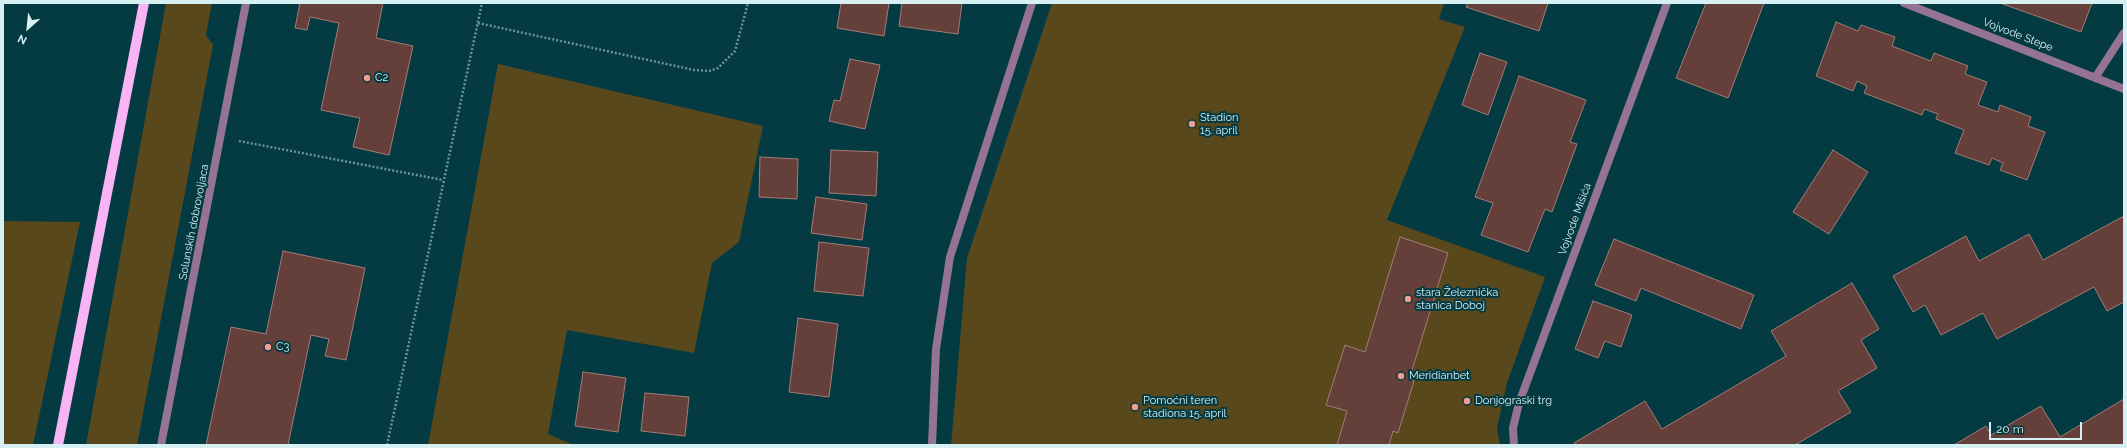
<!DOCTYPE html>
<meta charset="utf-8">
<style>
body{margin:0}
#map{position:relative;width:2127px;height:448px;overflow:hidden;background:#043a41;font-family:Raleway,sans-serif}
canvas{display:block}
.frame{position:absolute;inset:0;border:4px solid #d7f0f4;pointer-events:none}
.north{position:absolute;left:8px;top:8px;width:40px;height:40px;-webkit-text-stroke:3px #043a41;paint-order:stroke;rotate:207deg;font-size:11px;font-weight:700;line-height:16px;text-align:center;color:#d7f0f4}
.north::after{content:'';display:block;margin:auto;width:14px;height:18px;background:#d7f0f4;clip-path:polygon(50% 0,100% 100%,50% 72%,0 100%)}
.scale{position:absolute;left:1989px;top:422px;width:93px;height:18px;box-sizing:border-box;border:2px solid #d7f0f4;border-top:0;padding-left:5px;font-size:12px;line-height:14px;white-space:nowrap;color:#d7f0f4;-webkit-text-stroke:3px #043a41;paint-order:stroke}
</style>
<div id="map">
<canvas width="2127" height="448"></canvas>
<div class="frame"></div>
<div class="north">N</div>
<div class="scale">20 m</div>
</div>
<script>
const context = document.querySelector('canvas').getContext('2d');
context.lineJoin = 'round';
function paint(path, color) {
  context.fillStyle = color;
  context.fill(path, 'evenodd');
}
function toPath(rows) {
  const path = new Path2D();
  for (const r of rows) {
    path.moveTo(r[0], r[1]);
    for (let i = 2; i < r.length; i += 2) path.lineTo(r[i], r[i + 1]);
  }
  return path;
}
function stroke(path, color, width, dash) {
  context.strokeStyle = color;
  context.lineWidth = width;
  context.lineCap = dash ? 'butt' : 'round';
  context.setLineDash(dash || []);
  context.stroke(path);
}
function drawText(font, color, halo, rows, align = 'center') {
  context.font = font + ' Raleway,sans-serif';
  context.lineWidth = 4;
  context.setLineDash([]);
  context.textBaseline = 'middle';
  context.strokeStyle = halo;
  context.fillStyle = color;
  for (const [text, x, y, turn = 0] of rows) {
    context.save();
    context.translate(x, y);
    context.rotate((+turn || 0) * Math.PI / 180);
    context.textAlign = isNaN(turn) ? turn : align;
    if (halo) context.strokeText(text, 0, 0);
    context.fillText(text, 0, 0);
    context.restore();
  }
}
const green = toPath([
 [166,3,212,3,206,35,213,45,137,445,86,445],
 [1052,3,1444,3,1439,19,1465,27,1387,220,1545,277,1507,383,1497,428,1500,445,951,445,967,258],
 [498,64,763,126,739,242,712,263,694,353,567,330,548,434,574,445,428,445],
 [3,221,80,222,33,445,3,445]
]);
const building = toPath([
 [300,3,383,3,376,38,413,46,389,155,353,147,360,118,321,110,339,23,310,17,307,30,295,28,300,3],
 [841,3,889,3,884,36,837,28,841,3],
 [902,3,962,3,958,34,899,26,902,3],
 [1468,3,1548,3,1539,31,1466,7,1468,3],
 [1706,3,1764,3,1728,98,1676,78,1706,3],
 [2000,3,2092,3,2081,32,2000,3],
 [1836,22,1858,31,1861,25,1895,37,1892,46,1931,61,1934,53,1968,66,1965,74,1987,82,1978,105,1998,112,2000,105,2031,117,2028,126,2045,132,2027,180,2000,170,2003,163,1992,158,1989,165,1955,153,1964,130,1936,119,1938,114,1924,109,1922,115,1864,93,1867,86,1857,81,1853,91,1816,76,1836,22],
 [1480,53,1507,62,1488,115,1462,105,1480,53],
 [850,59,880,65,865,129,829,121,834,100,840,101,850,59],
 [1519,76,1586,100,1570,142,1577,144,1552,212,1545,209,1528,252,1481,235,1493,203,1475,197,1519,76],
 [831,150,878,152,876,196,829,193,831,150],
 [1833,150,1868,172,1829,234,1793,212,1833,150],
 [760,157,798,159,797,199,759,197,760,157],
 [816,197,867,204,862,240,811,233,816,197],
 [2124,216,2124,302,2107,311,2094,287,1997,339,1983,313,1941,335,1925,305,1913,312,1893,276,1966,236,1979,261,2029,234,2043,260,2124,216],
 [1400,237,1448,253,1409,380,1414,381,1398,433,1393,431,1389,445,1337,445,1347,411,1326,405,1345,345,1365,352,1400,237],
 [1614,239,1754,295,1741,329,1641,288,1636,301,1595,285,1614,239],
 [819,242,869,248,863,296,814,291,819,242],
 [283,251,365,268,346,360,325,356,329,339,311,335,288,445,206,445,231,327,266,334,283,251],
 [1852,283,1879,329,1861,340,1877,368,1838,391,1851,412,1795,445,1575,445,1574,443,1645,401,1662,429,1786,356,1771,331,1852,283],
 [1593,301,1632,315,1621,347,1605,341,1598,358,1575,349,1593,301],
 [798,318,838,324,829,397,789,392,798,318],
 [583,372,626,378,618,432,575,426,583,372],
 [645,393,689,397,685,436,641,431,645,393],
 [2124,399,2124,445,1954,445,1986,426,1991,435,2041,406,2060,437,2124,399]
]);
const path = toPath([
 [478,23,694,70,709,71,718,68,735,51,748,3],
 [239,141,443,180],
 [387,445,482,3]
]);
const minor = toPath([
 [1904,3,2124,89],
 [2095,78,2124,33],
 [161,445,246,3],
 [932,445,936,349,950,257,1032,3],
 [1514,445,1513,428,1519,403,1667,3]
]);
const primary = toPath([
 [58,445,144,3]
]);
const markers = [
 [367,78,4,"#f59c90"],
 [1192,124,4,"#f59c90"],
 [1408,299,4,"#f59c90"],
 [268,347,4,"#f59c90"],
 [1401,376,4,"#f59c90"],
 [1467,401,4,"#f59c90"],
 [1135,407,4,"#f59c90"]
];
const streetNames = [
 ["Vojvode Stepe",2018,35,21],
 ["Vojvode Mišića",1575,219,-70],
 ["Solunskih dobrovoljaca",194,222,-79]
];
const poiNames = [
 ["C2",375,78],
 ["Stadion",1200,118],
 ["15. april",1200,131],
 ["stara Železnička",1416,293],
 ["stanica Doboj",1416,306],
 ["C3",276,347],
 ["Meridianbet",1409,376],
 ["Pomoćni teren",1143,401],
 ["stadiona 15. april",1143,414],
 ["Donjograski trg",1475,401]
];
paint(green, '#59481c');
paint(building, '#65403a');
stroke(building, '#a57b75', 1);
stroke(path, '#6c9499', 2.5, [2, 2]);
stroke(minor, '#957493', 8);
stroke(primary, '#f8b4f4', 10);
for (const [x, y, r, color] of markers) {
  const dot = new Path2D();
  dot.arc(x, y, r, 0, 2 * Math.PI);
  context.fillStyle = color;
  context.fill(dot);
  stroke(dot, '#043a41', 1.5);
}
drawText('11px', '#d7f0f4', '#043a41', streetNames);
drawText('11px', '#d7f0f4', '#043a41', poiNames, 'left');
</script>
